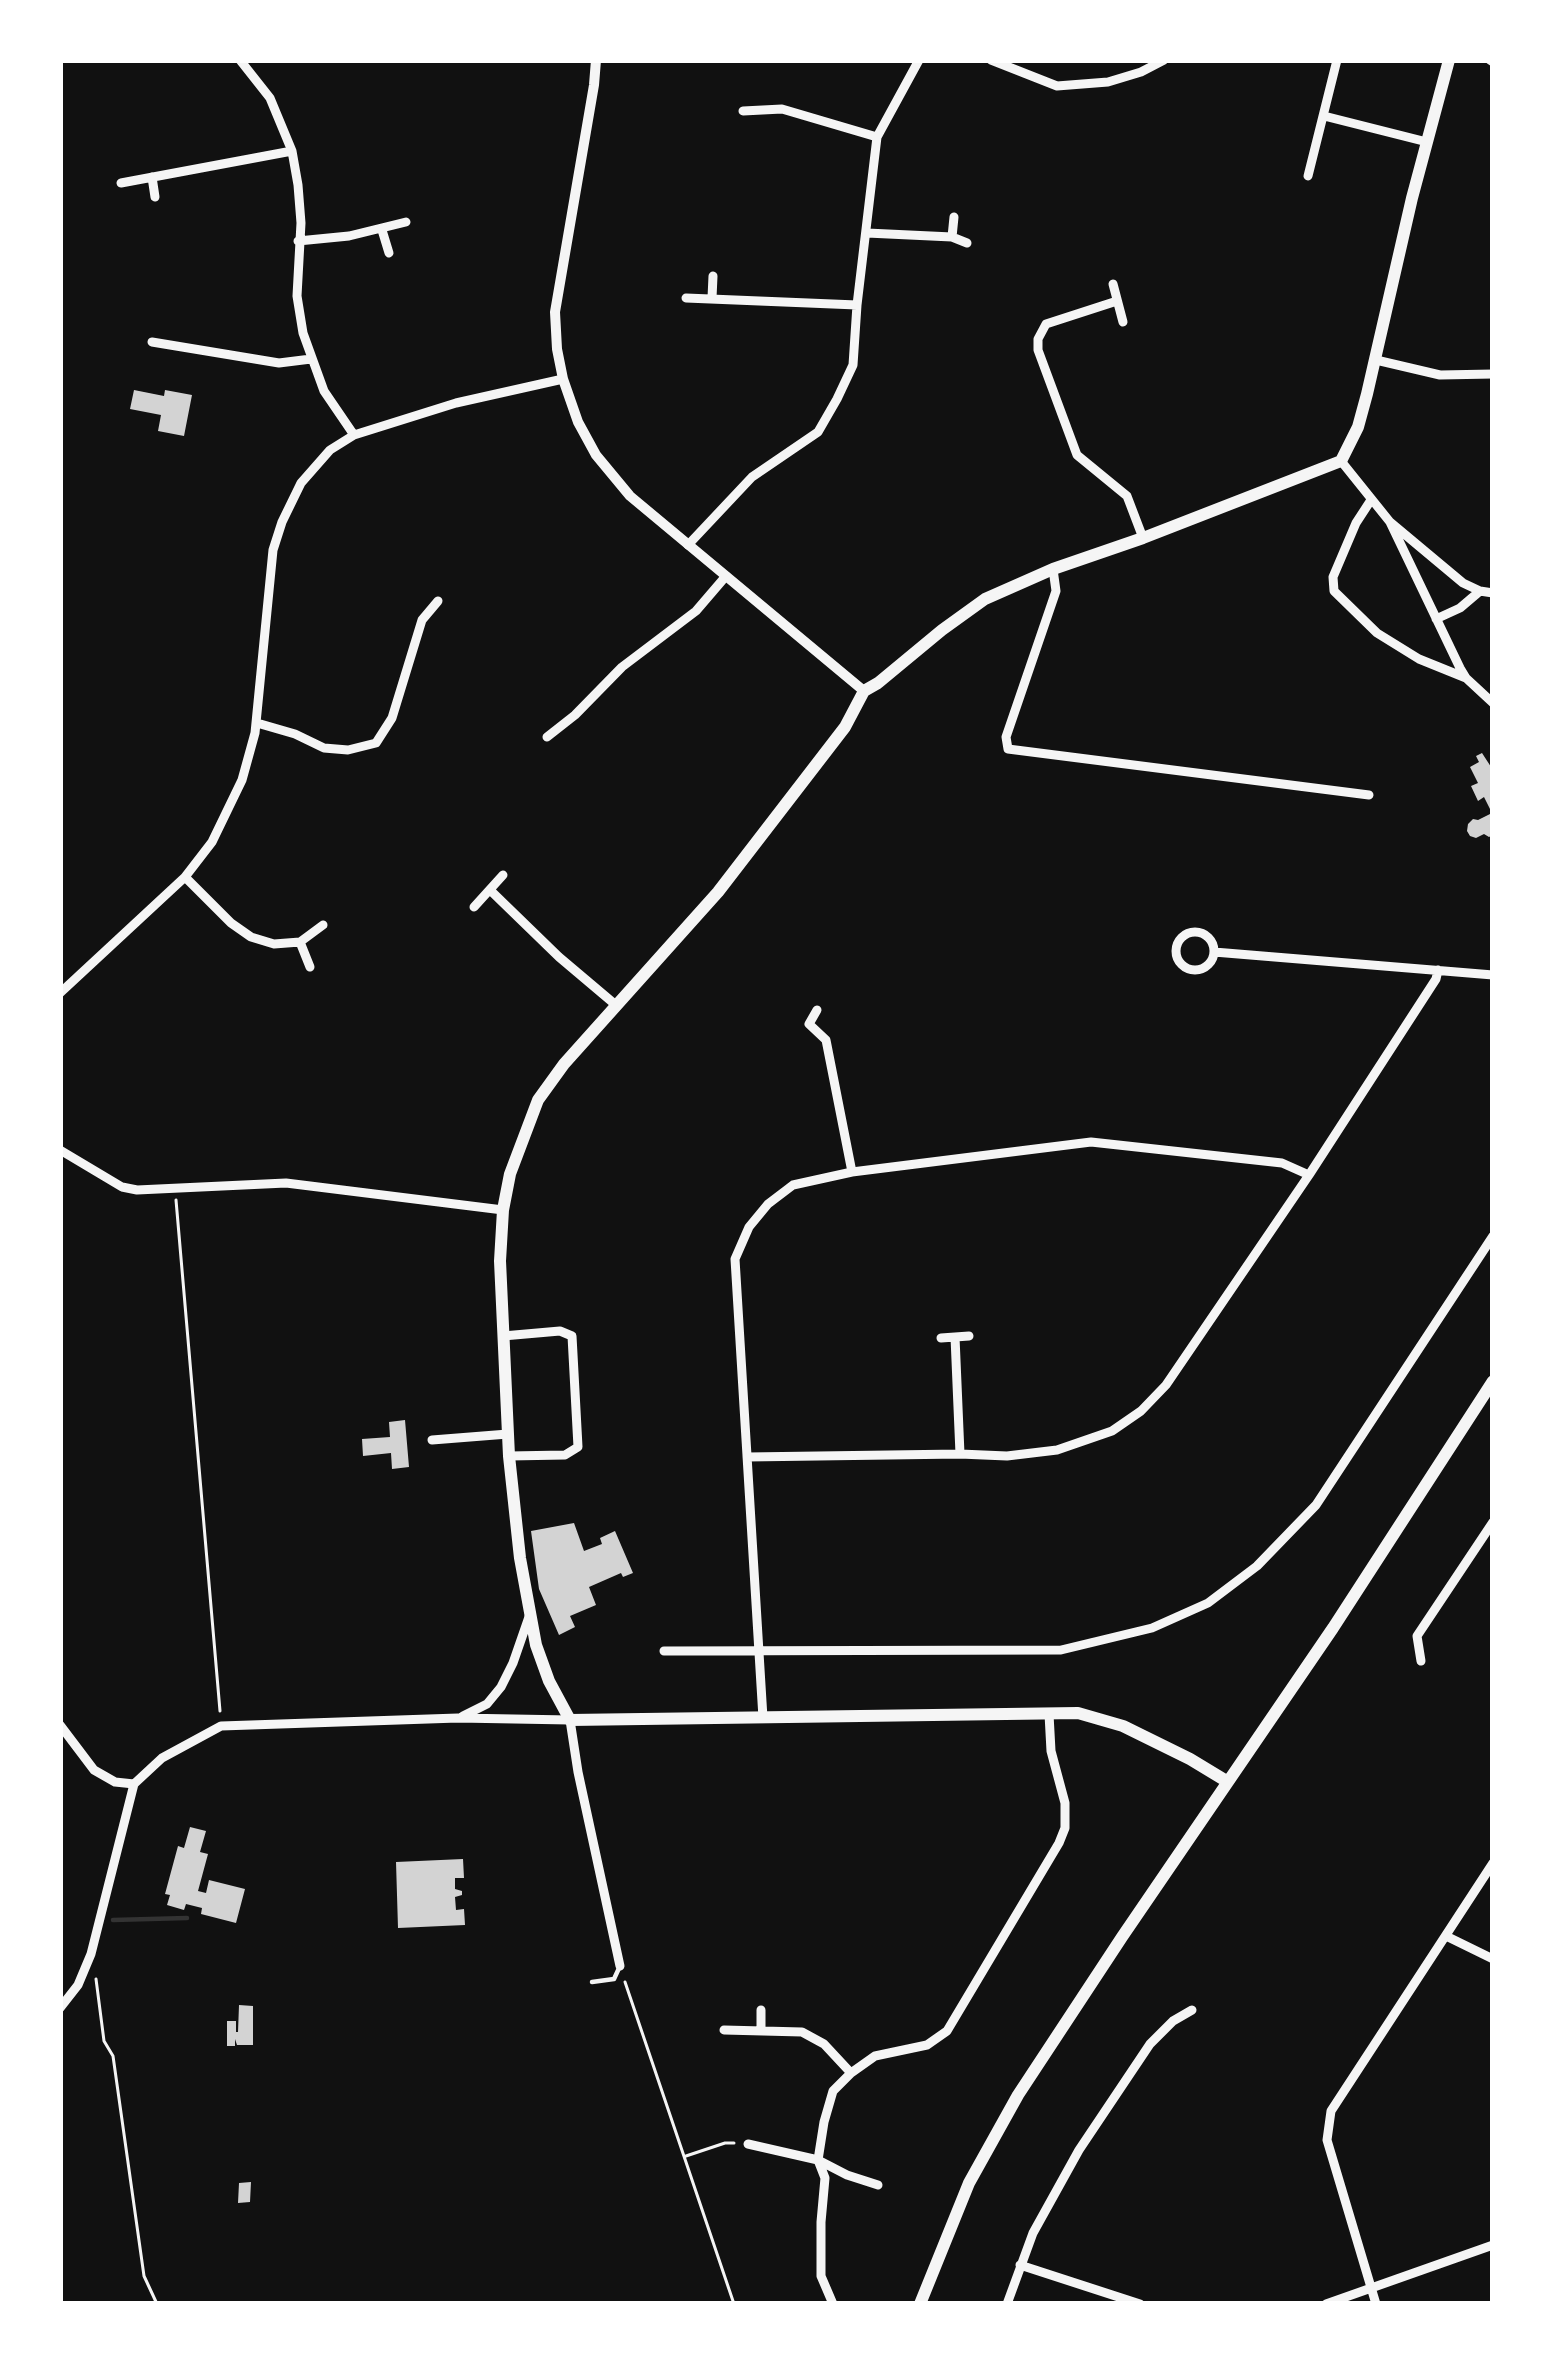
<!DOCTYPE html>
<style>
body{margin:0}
#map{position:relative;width:1553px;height:2364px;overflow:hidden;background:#111;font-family:Jost,sans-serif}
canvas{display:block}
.frame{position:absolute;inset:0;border:63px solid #fff;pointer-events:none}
</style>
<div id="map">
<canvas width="1553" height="2364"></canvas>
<div class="frame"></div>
</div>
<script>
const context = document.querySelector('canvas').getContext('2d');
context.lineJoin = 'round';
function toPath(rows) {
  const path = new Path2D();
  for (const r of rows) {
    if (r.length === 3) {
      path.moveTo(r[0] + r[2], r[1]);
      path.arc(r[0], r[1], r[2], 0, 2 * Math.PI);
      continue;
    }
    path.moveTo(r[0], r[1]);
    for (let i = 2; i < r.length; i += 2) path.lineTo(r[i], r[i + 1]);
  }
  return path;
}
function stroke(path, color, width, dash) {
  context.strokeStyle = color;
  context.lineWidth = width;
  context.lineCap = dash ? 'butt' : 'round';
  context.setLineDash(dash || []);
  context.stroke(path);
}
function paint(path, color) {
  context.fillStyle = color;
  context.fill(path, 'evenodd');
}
const stream = toPath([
 [113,1920,187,1918]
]);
const building = toPath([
 [134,390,164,396,165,390,192,395,184,436,158,431,161,415,130,409],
 [1482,753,1493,770,1493,835,1489,837,1484,834,1476,838,1470,836,1467,831,1468,824,1473,819,1478,820,1492,813,1484,797,1478,801,1471,786,1478,783,1470,767,1479,762,1476,756],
 [405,1420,409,1467,392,1469,391,1453,363,1456,362,1439,390,1437,389,1422],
 [574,1523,584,1551,602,1544,600,1538,615,1531,633,1573,623,1577,621,1573,589,1587,596,1605,570,1616,575,1627,559,1635,539,1589,531,1531],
 [190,1827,206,1831,200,1852,208,1854,198,1891,206,1893,209,1880,245,1889,236,1923,201,1914,202,1908,186,1904,184,1910,167,1905,170,1895,165,1894,178,1846,184,1848],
 [463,1859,464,1878,455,1878,455,1889,462,1891,462,1895,455,1897,456,1910,464,1909,465,1925,398,1928,396,1862],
 [239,2005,253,2006,253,2045,237,2045,235,2039,235,2046,227,2046,227,2021,236,2021,236,2032,238,2032],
 [251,2182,250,2202,238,2203,239,2183]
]);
const path = toPath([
 [176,1200,220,1711],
 [96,1979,104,2041,113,2056,144,2276,157,2304],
 [625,1982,734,2304],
 [686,2156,725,2143,734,2143]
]);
const service = toPath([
 [592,1982,614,1979,620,1966]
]);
const minor = toPath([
 [240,60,270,98,292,151,298,185,301,223,297,296,303,333,324,391,354,435],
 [991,60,1057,86,1108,82,1141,72,1164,60],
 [1490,60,1493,62],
 [743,111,782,109,877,137],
 [1324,116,1427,142],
 [1308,176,1337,60],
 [152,177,155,197],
 [121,183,292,151],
 [382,230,389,253],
 [867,233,952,237,967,243],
 [952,237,954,217],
 [298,241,349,236,406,222],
 [1113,284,1123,322],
 [686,298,857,305],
 [712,298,713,276],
 [1117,301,1046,324,1038,339,1038,350,1077,455,1127,496,1143,538],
 [152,342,279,363,311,359],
 [1376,360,1440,375,1493,374],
 [1341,461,1390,522,1463,583,1480,591,1493,593],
 [1371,500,1356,523,1333,577,1334,591,1377,633,1419,659,1466,678],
 [1390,522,1460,668,1466,678,1493,703],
 [688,545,752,477,818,432,837,399,853,365,857,305,877,137,919,60],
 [1053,569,1056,591,1006,737,1008,749,1369,795],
 [1436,619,1460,608,1480,591],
 [257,723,295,734,324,748,348,750,376,743,392,718,422,620,438,601],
 [547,737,575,715,622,667,696,611,726,576],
 [185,877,231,923,251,937,274,944,300,942,323,925],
 [490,890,559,957,617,1006],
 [474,907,503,875],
 [1195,951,19],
 [300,942,310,967],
 [1214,952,1493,975],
 [60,993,185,877,212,842,242,780,255,733,273,550,282,522,301,483,330,450,354,435,456,403,563,379],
 [817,1010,809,1024,826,1040,852,1172],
 [60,1150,122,1187,137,1190,286,1183,503,1210],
 [503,1336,560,1331,572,1336,578,1447,565,1455,509,1456],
 [955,1337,960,1454],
 [941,1338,969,1336],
 [432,1440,508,1434],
 [747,1457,960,1454,1007,1456,1057,1450,1112,1431,1141,1411,1166,1385,1309,1175,1436,979,1438,970],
 [664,1651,1061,1650,1152,1628,1208,1603,1257,1566,1316,1505,1493,1236],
 [1421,1661,1417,1636,1493,1522],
 [463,1716,487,1704,501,1687,513,1663,530,1614],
 [763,1718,735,1259,749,1227,768,1204,793,1185,852,1172,1091,1142,1282,1163,1309,1175],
 [60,1725,94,1770,115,1782,134,1784],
 [1446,1936,1493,1959],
 [60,2008,78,1985,91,1954,134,1784,162,1758,221,1726,458,1718,570,1720,578,1772,620,1966],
 [724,2030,802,2032,824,2044,851,2073],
 [761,2031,761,2010],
 [748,2144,818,2160,847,2175,878,2185],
 [1020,2265,1140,2304],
 [833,2304,821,2276,821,2222,825,2178,818,2160,824,2122,833,2091,851,2073,875,2056,927,2045,947,2031,1059,1843,1065,1828,1065,1803,1051,1751,1049,1714],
 [1007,2304,1033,2233,1079,2150,1150,2044,1173,2021,1192,2010],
 [1326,2304,1493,2245],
 [1376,2304,1327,2140,1331,2111,1493,1863]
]);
const tertiary = toPath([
 [596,60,594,85,555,312,557,349,563,379,578,422,596,455,630,496,864,691]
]);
const secondary = toPath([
 [1228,1782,1190,1759,1123,1726,1078,1713,570,1720,549,1681,536,1645,520,1558,509,1456,500,1261,503,1210,510,1174,538,1100,564,1064,718,892,845,727,864,691,878,683,942,630,985,599,1053,569,1143,538,1341,461,1358,427,1367,394,1412,198,1449,60],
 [920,2304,969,2183,1018,2095,1122,1937,1333,1628,1493,1381]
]);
stroke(stream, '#333', 4.5);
paint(building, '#d3d3d3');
stroke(path, '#f5f5f5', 3);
stroke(service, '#f5f5f5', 4.5);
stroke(minor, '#f5f5f5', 9);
stroke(tertiary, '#f5f5f5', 10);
stroke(secondary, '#f5f5f5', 12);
</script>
